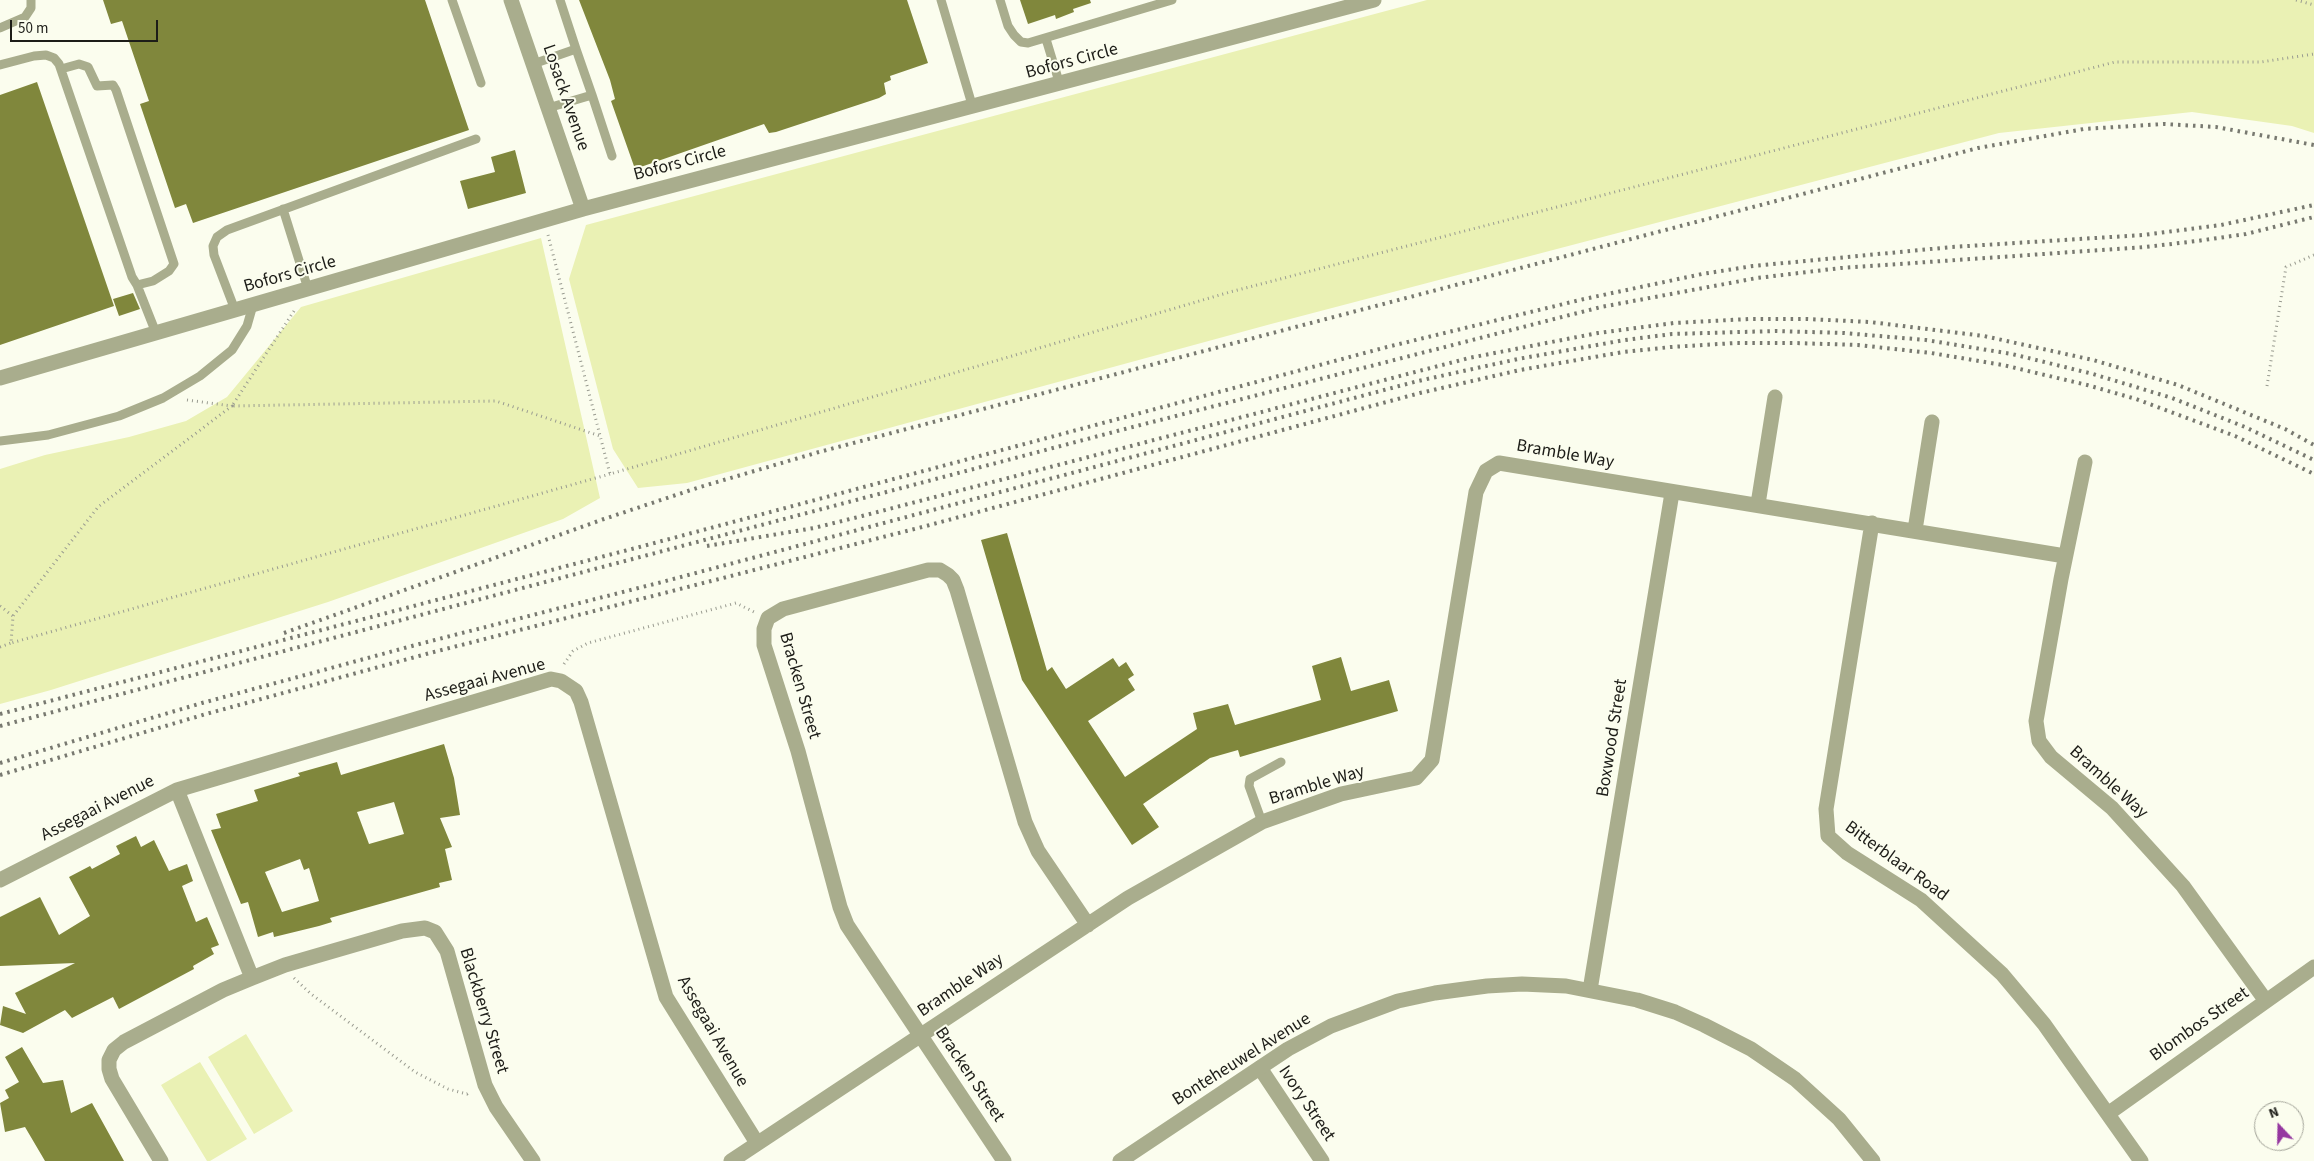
<!DOCTYPE html>
<style>
body{margin:0}
#map{position:relative;width:2314px;height:1161px;overflow:hidden;background:#fbfdee;font-family:"Source Sans 3",sans-serif}
canvas{display:block}
.north{position:absolute;left:2254px;top:1101px;width:50px;height:50px;box-sizing:border-box;background:#fbfdee;border:1px solid #a2a398;border-radius:50%;rotate:339deg;font-size:14px;font-weight:700;line-height:20px;text-align:center;color:#1d1d18}
.north::after{content:'';display:block;margin:auto;width:18px;height:22px;background:#9537a0;clip-path:polygon(50% 0,100% 100%,50% 72%,0 100%)}
.scale{position:absolute;left:10px;top:20px;width:148px;height:22px;box-sizing:border-box;border:2px solid #1d1d18;border-top:0;padding-left:6px;font-size:15px;line-height:18px;white-space:nowrap;color:#1d1d18;-webkit-text-stroke:4px #fbfdee;paint-order:stroke}
</style>
<div id="map">
<canvas width="2314" height="1161"></canvas>
<div class="north">N</div>
<div class="scale">50 m</div>
</div>
<script>
const context = document.querySelector('canvas').getContext('2d');
context.lineJoin = 'round';
function paint(path, color) {
  context.fillStyle = color;
  context.fill(path, 'evenodd');
}
function toPath(rows) {
  const path = new Path2D();
  for (const r of rows) {
    path.moveTo(r[0], r[1]);
    for (let i = 2; i < r.length; i += 2) path.lineTo(r[i], r[i + 1]);
  }
  return path;
}
function stroke(path, color, width, dash) {
  context.strokeStyle = color;
  context.lineWidth = width;
  context.lineCap = dash ? 'butt' : 'round';
  context.setLineDash(dash || []);
  context.stroke(path);
}
function drawText(font, color, halo, rows, align = 'center') {
  context.font = font + ' "Source Sans 3",sans-serif';
  context.lineWidth = 4;
  context.setLineDash([]);
  context.textBaseline = 'middle';
  context.strokeStyle = halo;
  context.fillStyle = color;
  for (const [text, x, y, turn = 0] of rows) {
    context.save();
    context.translate(x, y);
    context.rotate((+turn || 0) * Math.PI / 180);
    context.textAlign = isNaN(turn) ? turn : align;
    if (halo) context.strokeText(text, 0, 0);
    context.fillText(text, 0, 0);
    context.restore();
  }
}
const green = toPath([
 [1427,0,2314,0,2314,133,2292,126,2192,112,1999,133,1271,324,687,483,638,488,613,449,569,279,586,225],
 [541,238,600,498,563,519,328,602,51,690,0,704,0,469,45,455,129,437,186,421,227,397,301,307],
 [246,1034,293,1111,254,1134,208,1057],
 [200,1062,247,1139,210,1161,207,1161,161,1085]
]);
const building = toPath([
 [103,0,425,0,469,130,193,223,186,204,175,208,140,104,149,101,122,21,111,24],
 [579,0,907,0,928,63,890,76,891,80,884,83,886,94,879,98,776,132,769,133,764,124,635,169,611,101,615,99,610,80],
 [1020,0,1090,0,1091,3,1073,9,1074,12,1056,19,1055,15,1028,24],
 [37,82,114,306,0,345,0,95],
 [515,150,526,193,468,209,460,181,495,172,491,157],
 [133,293,140,309,119,316,113,299],
 [1007,533,1047,671,1052,667,1066,689,1113,658,1119,667,1126,662,1134,675,1128,679,1135,690,1088,721,1125,777,1197,729,1193,713,1228,704,1235,725,1321,700,1312,666,1341,657,1351,691,1389,680,1398,711,1240,757,1238,750,1210,758,1143,804,1159,827,1132,845,1022,680,981,540],
 [444,744,454,778,460,815,440,818,452,847,445,849,452,880,439,883,440,887,330,918,332,922,319,926,274,937,273,932,258,937,248,902,241,904,211,830,221,828,216,814,258,801,254,790,300,776,298,773,337,762,341,775],
 [394,802,404,834,369,844,357,812],
 [300,859,304,870,309,868,319,901,282,912,265,872],
 [136,836,141,847,154,840,169,871,187,864,193,881,182,886,196,922,207,917,219,945,211,948,214,954,193,966,194,969,119,1009,113,997,72,1018,65,1010,23,1033,0,1025,3,1006,26,1014,15,993,75,963,0,966,0,917,40,897,59,935,90,916,69,877,90,866,92,869,120,854,116,846],
 [22,1047,43,1083,63,1080,71,1113,92,1103,124,1161,45,1161,25,1127,5,1132,0,1103,9,1098,5,1090,19,1082,5,1057]
]);
const path = toPath([
 [2296,0,2314,5],
 [548,235,610,474,1230,292,2115,62,2261,62,2314,54],
 [294,311,232,406,496,401,600,436],
 [2267,386,2286,267,2314,255],
 [187,400,232,406,98,507,13,616,11,643,610,474],
 [0,606,13,616],
 [0,647,11,643],
 [564,664,573,651,588,643,736,603,754,612],
 [294,978,311,994,415,1072,448,1089,467,1094,470,1092]
]);
const service = toPath([
 [452,0,481,83],
 [560,0,576,49],
 [941,0,973,108],
 [1000,0,1008,26,1014,35,1021,42,1028,43,1172,0],
 [0,28,25,17,31,8,31,0],
 [1046,39,1060,85],
 [533,64,576,49,592,95,548,108],
 [0,65,34,56,46,55,54,58,59,64,132,277,137,285,153,281,169,271,174,264,116,90,113,85,97,86,88,67,79,64,61,69],
 [592,95,612,156],
 [283,209,308,289],
 [137,285,156,333],
 [235,310,214,255,213,246,217,237,227,230,476,139],
 [0,441,48,435,119,416,163,398,200,376,232,350,247,326,253,305],
 [1262,822,1249,786,1250,779,1281,762]
]);
const minor = toPath([
 [511,0,583,209],
 [0,378,583,209,1374,0],
 [2085,462,2061,579,2036,721,2039,741,2051,757,2112,808,2183,886,2266,1001],
 [1758,504,1775,397],
 [1872,523,1826,809,1828,836,1847,853,1921,900,2002,974,2044,1024,2141,1161],
 [1915,530,1932,422],
 [177,790,252,978],
 [0,880,177,790,551,679,561,681,576,691,581,702,666,997,757,1143],
 [1590,990,1672,493],
 [1260,1068,1322,1161],
 [2109,1113,2314,967],
 [161,1161,112,1079,109,1069,109,1060,114,1050,124,1042,223,990,252,978,285,965,402,931,425,928,435,932,447,951,485,1085,496,1107,533,1161],
 [731,1161,1128,898,1262,822,1341,794,1416,778,1432,760,1476,492,1486,471,1499,463,2065,556],
 [1004,1161,847,925,840,907,798,751,764,645,764,629,768,618,783,609,928,570,940,570,948,575,953,580,957,590,1025,822,1038,851,1088,925]
]);
const tertiary = toPath([
 [1120,1161,1288,1049,1331,1026,1398,1001,1435,993,1487,986,1522,984,1566,986,1637,1000,1675,1012,1704,1025,1751,1049,1795,1079,1839,1119,1873,1161]
]);
const rail = toPath([
 [707,546,814,528,862,516,1469,358,1598,333,1674,323,1749,319,1807,319,1870,322,1984,336,2093,360,2178,385,2285,429,2314,445],
 [284,633,604,519,700,487,819,452,1978,148,2084,129,2164,124,2216,127,2314,145],
 [0,714,647,545,1387,347,1584,299,1702,274,1753,266,1952,247,2143,235,2221,225,2314,205],
 [0,726,1125,429,1601,307,1757,278,1841,268,2145,247,2197,241,2246,234,2314,217],
 [0,763,202,703,423,643,662,582,1418,381,1518,359,1625,340,1672,334,1776,331,1844,333,1926,340,2012,354,2093,374,2172,398,2245,427,2314,460],
 [0,775,206,714,430,653,926,526,1420,393,1520,370,1623,352,1671,347,1735,343,1794,343,1858,345,1931,353,2003,365,2087,385,2136,399,2235,436,2314,474]
]);
const streetNames = [
 ["Bofors Circle",1072,62,-15],
 ["Losack Avenue",565,98,71],
 ["Bofors Circle",680,164,-15],
 ["Bofors Circle",290,275,-16],
 ["Bramble Way",1565,455,10],
 ["Assegaai Avenue",485,681,-15],
 ["Bracken Street",799,686,74],
 ["Boxwood Street",1613,738,-81],
 ["Bramble Way",2108,783,42],
 ["Bramble Way",1317,786,-17],
 ["Assegaai Avenue",98,809,-27],
 ["Bitterblaar Road",1896,862,36],
 ["Bramble Way",961,986,-34],
 ["Blackberry Street",483,1011,73],
 ["Blombos Street",2200,1025,-35],
 ["Assegaai Avenue",712,1032,60],
 ["Bonteheuwel Avenue",1242,1060,-32],
 ["Bracken Street",969,1075,56],
 ["Ivory Street",1306,1104,56]
];
paint(green, '#eaf1b4');
paint(building, '#80873c');
stroke(path, '#999b90', 3, [1, 4]);
stroke(service, '#a9ad8d', 9);
stroke(minor, '#a9ad8d', 15);
stroke(tertiary, '#a9ad8d', 15);
stroke(rail, '#787970', 4, [2.5, 5]);
drawText('18px', '#1d1d18', '#fbfdee', streetNames);
</script>
